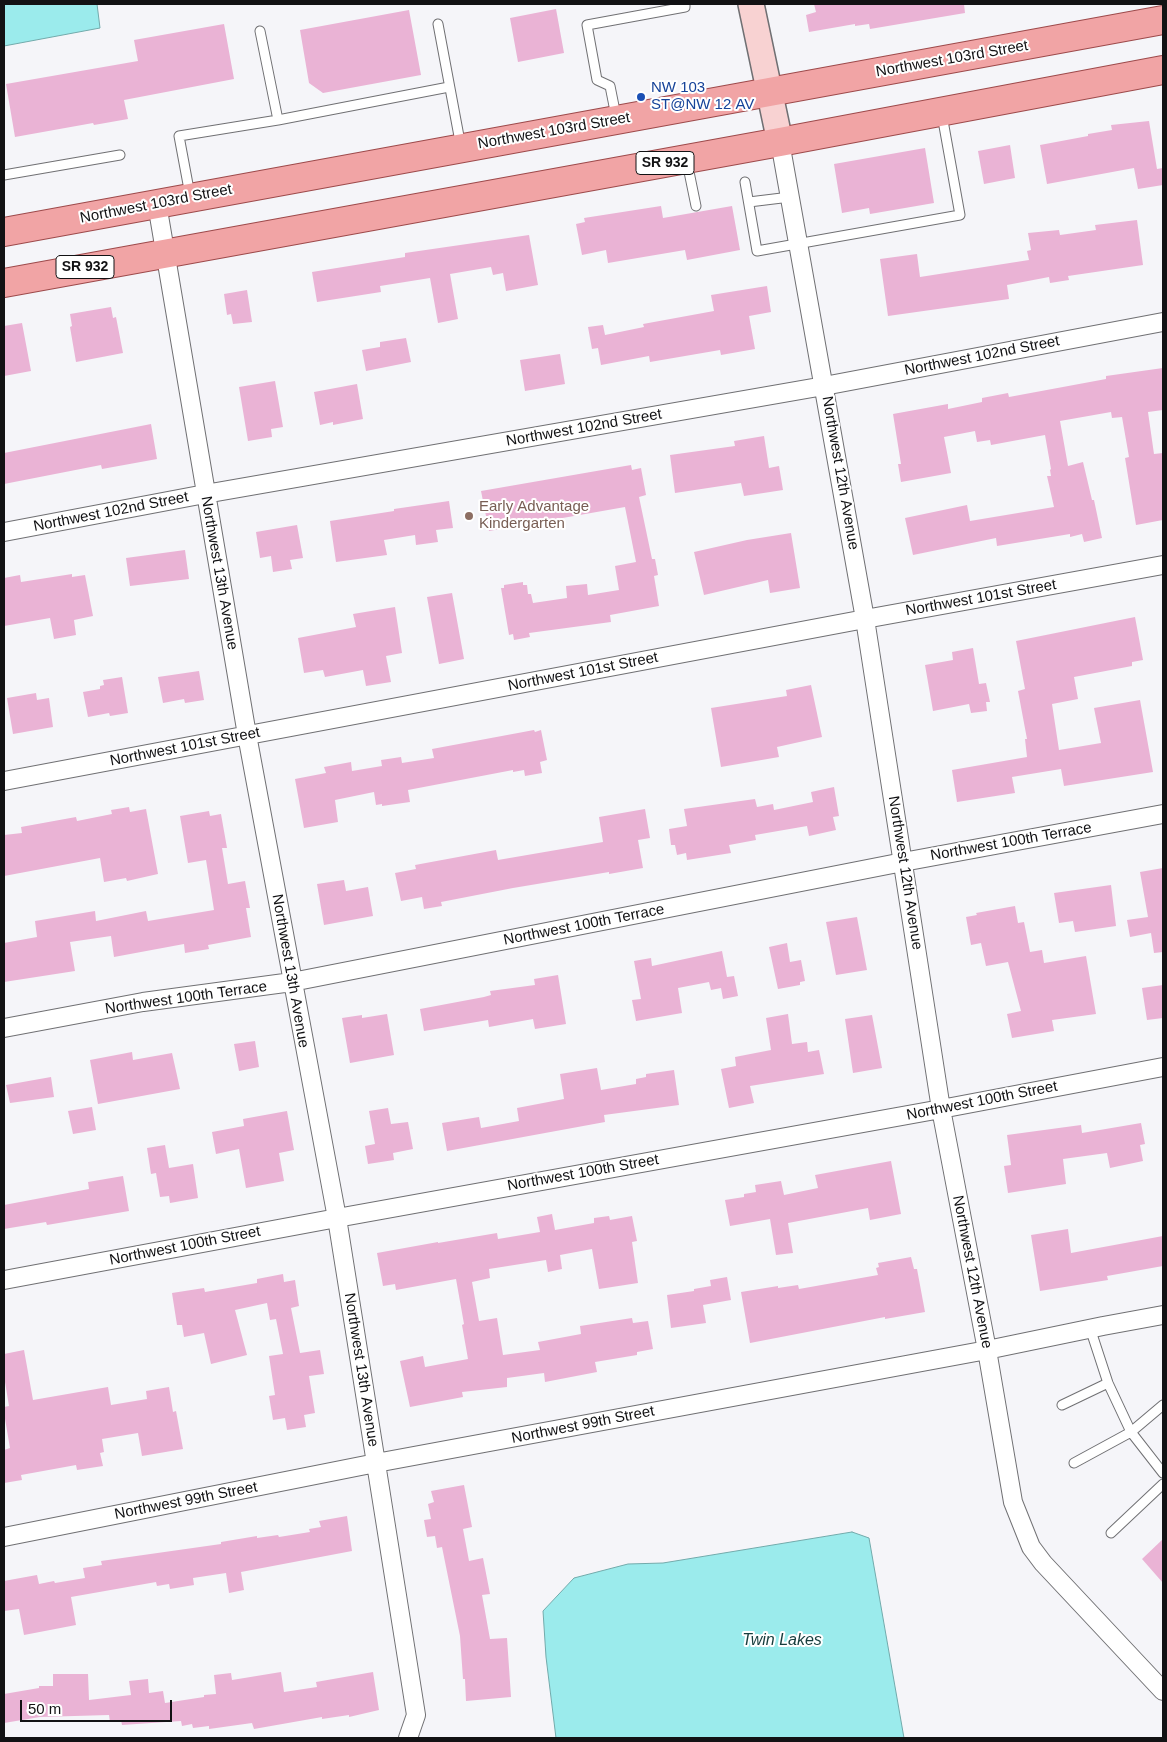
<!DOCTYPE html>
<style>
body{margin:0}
#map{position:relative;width:1167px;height:1742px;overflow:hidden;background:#f5f5f9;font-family:Arial,sans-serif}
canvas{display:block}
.frame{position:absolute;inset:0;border:5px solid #121214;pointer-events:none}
.scale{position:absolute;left:20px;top:1700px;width:152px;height:22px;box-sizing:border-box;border:2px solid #121214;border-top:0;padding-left:6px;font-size:15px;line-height:18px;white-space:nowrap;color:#121214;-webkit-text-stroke:4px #fff;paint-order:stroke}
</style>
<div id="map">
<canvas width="1167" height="1742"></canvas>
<div class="frame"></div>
<div class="scale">50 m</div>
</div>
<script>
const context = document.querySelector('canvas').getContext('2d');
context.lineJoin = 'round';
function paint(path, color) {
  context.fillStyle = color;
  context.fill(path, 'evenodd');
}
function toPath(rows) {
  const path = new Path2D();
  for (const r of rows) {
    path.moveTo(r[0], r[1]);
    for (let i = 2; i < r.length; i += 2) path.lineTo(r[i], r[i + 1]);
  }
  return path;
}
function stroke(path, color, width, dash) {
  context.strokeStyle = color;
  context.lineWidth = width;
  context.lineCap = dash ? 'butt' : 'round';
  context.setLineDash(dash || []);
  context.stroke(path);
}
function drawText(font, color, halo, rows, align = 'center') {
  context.font = font + ' Arial,sans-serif';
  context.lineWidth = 4;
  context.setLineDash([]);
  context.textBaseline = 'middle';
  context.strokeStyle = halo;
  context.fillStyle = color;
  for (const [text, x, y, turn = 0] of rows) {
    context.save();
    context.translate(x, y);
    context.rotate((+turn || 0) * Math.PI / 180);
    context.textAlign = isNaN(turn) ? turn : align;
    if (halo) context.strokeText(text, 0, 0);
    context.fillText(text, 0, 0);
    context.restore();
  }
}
const water = toPath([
 [4,4,97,4,100,28,4,46,4,4],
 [852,1532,869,1538,904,1738,556,1738,546,1657,543,1611,574,1578,628,1564,663,1563,852,1532]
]);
const building = toPath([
 [814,4,964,4,965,13,870,29,869,24,855,26,855,24,809,32,806,15,816,12],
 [556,9,564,53,518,62,510,18],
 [409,10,421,75,323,93,309,83,300,30],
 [224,24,234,79,124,100,128,119,94,125,93,123,15,137,6,84,138,61,134,40],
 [1149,121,1157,169,1163,168,1163,185,1138,189,1134,168,1047,184,1040,145,1088,136,1088,134,1112,130,1111,125],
 [1010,145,1015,178,984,184,978,151],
 [925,148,934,203,870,214,869,208,842,213,834,164],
 [661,206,663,218,732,206,740,250,687,260,685,250,608,263,606,250,582,255,576,224,585,222,584,218],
 [1137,220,1143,265,1068,276,1069,280,1050,283,1049,277,1007,285,1009,299,888,316,880,259,917,254,920,277,1029,260,1027,251,1031,250,1028,233,1059,230,1060,235,1096,230,1095,225],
 [529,235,538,285,506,291,503,273,493,275,491,267,450,274,458,319,438,323,430,278,380,286,381,292,317,302,312,272,405,257,405,253],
 [767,286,771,312,749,316,755,349,721,355,720,350,650,362,649,356,601,365,598,348,592,349,588,327,603,325,605,335,644,327,643,324,714,311,711,295],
 [247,290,252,322,233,324,231,314,227,315,224,294],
 [111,307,113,318,116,317,123,353,76,362,70,327,72,326,70,314],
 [22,323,31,371,4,376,4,326],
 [406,338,411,362,366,371,362,350,380,347,380,342],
 [560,354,565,384,525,391,520,360],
 [1163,368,1163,410,1148,412,1154,454,1163,453,1163,520,1136,525,1125,458,1129,457,1122,417,1112,418,1111,412,1060,421,1068,466,1083,462,1092,500,1094,500,1102,538,1084,542,1082,534,1070,537,1070,534,997,546,996,538,913,555,905,518,967,505,970,521,1054,507,1047,476,1051,476,1050,470,1051,469,1045,435,991,445,990,440,977,442,975,431,944,437,951,473,901,482,898,464,901,464,893,414,948,404,948,409,982,402,982,398,1008,393,1009,397,1106,379,1106,376],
 [275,381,283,427,271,429,272,437,248,441,239,387],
 [357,384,363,419,333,425,333,422,320,425,314,392],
 [151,424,157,459,102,469,101,465,4,484,4,453],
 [764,436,769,468,779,466,783,490,744,496,741,483,675,493,670,455,735,446,734,441],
 [631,465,632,470,641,468,646,495,639,497,652,559,655,559,658,575,654,576,659,606,610,615,611,622,529,633,530,637,514,640,513,634,509,635,501,588,504,588,504,585,523,582,523,585,527,585,528,594,531,594,533,603,567,598,566,586,587,584,588,595,619,590,615,566,636,562,625,507,489,531,481,491],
 [449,501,453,528,436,530,438,542,416,545,415,535,384,540,387,555,336,562,330,521,394,511,394,509],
 [297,525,303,558,290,560,292,569,273,572,271,556,260,558,256,532],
 [791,533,800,588,770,593,768,580,704,595,694,552,747,540],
 [185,550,189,579,130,586,126,558],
 [72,574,72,577,85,575,93,616,74,620,76,635,54,639,50,618,4,626,4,578,20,575,21,582],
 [452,593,464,659,439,664,427,597],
 [395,607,402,653,386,656,391,682,366,686,363,670,325,677,323,670,304,673,298,638,356,627,353,614],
 [1135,617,1143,660,1132,662,1132,666,1074,677,1078,699,1052,704,1059,750,1101,743,1094,708,1140,700,1153,772,1064,786,1061,769,1012,777,1015,793,957,802,952,770,1027,757,1025,739,1027,739,1018,691,1025,689,1016,641],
 [973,648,979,684,986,683,990,702,986,702,987,711,971,713,969,704,933,711,925,665,953,660,952,652],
 [199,671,204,700,185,703,184,699,163,703,158,677],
 [122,677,128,713,110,716,109,713,88,717,83,692,100,689,100,686,104,685,103,680],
 [811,685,822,737,777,747,779,757,721,767,711,708,787,696,786,690],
 [36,693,37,700,49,698,53,727,13,734,7,698],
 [534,730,535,732,541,730,547,760,540,762,542,773,525,776,524,770,513,772,513,770,408,790,410,802,382,806,382,804,376,805,374,792,335,800,338,822,304,828,295,779,326,773,324,767,351,762,352,771,382,766,381,760,401,757,402,763,434,758,432,749],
 [834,787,839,816,833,817,836,830,809,836,807,826,755,835,756,840,729,845,731,853,687,860,686,853,677,855,675,845,671,845,669,829,687,826,684,809,755,799,757,807,773,804,774,810,813,802,811,792],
 [129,807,130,812,146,809,158,874,127,881,126,878,104,882,100,858,4,876,4,835,22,833,21,827,76,817,77,821,112,814,111,810],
 [645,809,650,838,638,840,643,868,609,874,609,872,513,888,441,902,442,906,424,909,422,897,401,901,395,873,416,869,415,865,496,850,498,860,603,842,599,817],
 [209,811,210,816,221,814,227,848,222,848,228,884,245,881,250,908,246,908,251,937,208,945,209,949,185,953,184,944,114,957,111,936,70,942,75,971,4,982,4,943,37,937,35,921,95,911,96,921,146,911,148,921,214,910,206,860,188,863,180,816],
 [1163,868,1163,952,1154,953,1151,933,1130,937,1127,920,1148,917,1140,872],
 [344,880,346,891,368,887,373,916,324,925,317,884],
 [1111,885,1116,926,1075,932,1073,921,1059,923,1054,893],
 [1015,906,1018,923,1024,922,1030,952,1042,950,1044,963,1086,956,1096,1014,1052,1020,1054,1031,1012,1038,1007,1014,1021,1011,1008,962,986,966,981,943,971,945,966,917,977,915,976,913],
 [857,917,867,970,836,975,826,922],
 [787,943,790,962,801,960,805,981,800,982,800,985,778,989,769,947],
 [722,951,727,977,734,976,738,996,723,999,721,988,711,990,709,982,678,988,682,1013,636,1021,632,1000,641,999,634,961,651,958,652,966],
 [558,975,566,1024,535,1029,533,1019,489,1027,488,1020,424,1031,420,1009,484,997,491,995,490,991,535,985,534,979],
 [1163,985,1163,1018,1147,1020,1142,988],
 [387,1014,394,1055,350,1063,342,1018,362,1015,362,1018],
 [788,1014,792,1044,807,1042,808,1052,819,1050,824,1074,750,1086,754,1103,729,1108,721,1069,736,1066,735,1057,771,1050,766,1018],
 [872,1015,882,1068,853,1073,845,1019],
 [255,1041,259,1067,239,1071,234,1044],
 [132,1052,133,1060,172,1053,180,1089,98,1104,90,1060],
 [597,1068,601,1090,636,1084,636,1079,646,1077,646,1074,674,1070,679,1105,604,1115,605,1122,447,1151,442,1123,479,1117,481,1128,519,1121,517,1108,564,1099,560,1074],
 [51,1077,54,1097,10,1103,6,1085],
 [92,1107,96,1130,73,1134,68,1111],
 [388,1108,391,1124,408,1122,413,1149,393,1153,394,1160,368,1164,365,1146,375,1144,369,1111],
 [287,1111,294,1150,279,1153,284,1181,246,1188,239,1149,216,1154,212,1132,244,1126,243,1119],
 [1141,1123,1145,1144,1140,1145,1143,1161,1110,1168,1107,1153,1063,1159,1066,1184,1008,1193,1004,1166,1011,1165,1007,1135,1081,1125,1082,1133],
 [165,1145,169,1168,193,1164,198,1198,170,1203,169,1196,160,1197,156,1173,151,1174,147,1148],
 [891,1161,901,1214,870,1220,868,1208,788,1223,793,1253,776,1255,770,1219,730,1226,725,1200,744,1197,744,1194,756,1192,755,1185,781,1181,784,1195,818,1188,815,1175],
 [123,1176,129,1211,47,1225,46,1222,4,1229,4,1205,89,1189,88,1182],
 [552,1214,555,1230,594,1223,594,1218,609,1216,610,1220,632,1216,637,1241,632,1242,638,1283,599,1289,592,1249,560,1255,562,1269,548,1272,546,1260,489,1269,490,1278,472,1282,479,1321,497,1318,503,1355,540,1350,538,1342,581,1334,580,1326,632,1318,633,1323,648,1321,653,1349,637,1352,637,1355,595,1362,597,1372,545,1382,544,1373,507,1378,507,1387,462,1392,463,1397,410,1407,400,1361,423,1356,425,1367,468,1359,462,1325,464,1324,456,1279,396,1290,395,1284,383,1286,377,1253,438,1242,438,1243,497,1233,498,1239,540,1232,537,1217],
 [1068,1229,1071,1253,1163,1236,1163,1266,1107,1276,1108,1280,1040,1291,1031,1235],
 [911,1257,914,1269,917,1269,925,1312,885,1319,885,1317,750,1343,741,1292,778,1286,778,1288,798,1285,799,1289,878,1275,876,1268,879,1267,878,1263],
 [283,1274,284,1282,295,1280,299,1306,291,1308,300,1353,320,1350,324,1374,309,1376,315,1413,304,1415,306,1427,287,1430,285,1418,273,1420,269,1396,275,1395,269,1356,283,1354,276,1319,270,1320,267,1303,235,1310,247,1355,211,1364,204,1333,184,1337,182,1325,177,1325,172,1293,204,1288,205,1292,257,1283,257,1279],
 [727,1277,731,1300,703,1305,706,1323,671,1328,667,1295,694,1291,694,1289,711,1286,710,1280],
 [24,1350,33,1400,108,1387,111,1405,147,1399,146,1391,169,1387,173,1412,176,1411,183,1449,142,1456,138,1433,102,1439,104,1452,100,1453,103,1466,77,1470,76,1465,21,1475,22,1480,4,1483,4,1450,10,1448,4,1413,4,1407,9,1406,4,1376,4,1354],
 [464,1485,472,1527,463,1529,469,1561,483,1558,490,1594,482,1595,490,1639,507,1638,511,1697,466,1701,465,1679,463,1679,460,1636,442,1547,437,1548,435,1536,427,1537,424,1520,431,1519,428,1504,434,1502,431,1491],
 [347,1516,352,1551,241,1572,244,1590,229,1593,226,1573,193,1578,194,1585,170,1589,169,1584,157,1586,156,1582,71,1597,76,1625,24,1635,19,1609,4,1611,4,1581,37,1575,39,1584,54,1581,55,1583,85,1578,83,1568,102,1565,101,1561,221,1544,221,1542,257,1536,257,1538,278,1535,279,1537,310,1532,309,1529,321,1527,319,1521],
 [1163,1539,1163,1583,1142,1559],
 [281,1672,284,1692,317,1687,316,1682,373,1672,379,1710,349,1717,349,1715,322,1719,322,1717,254,1729,252,1723,209,1729,209,1726,193,1728,192,1724,182,1726,181,1721,122,1725,121,1720,110,1722,109,1715,40,1717,4,1723,4,1694,39,1688,39,1686,53,1686,53,1674,88,1674,89,1700,131,1695,129,1681,148,1679,149,1693,163,1691,165,1703,204,1697,204,1695,216,1694,214,1675,231,1673,232,1680]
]);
const lane = toPath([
 [438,24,461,147],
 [616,116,610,86,597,80,587,25,685,7,685,4],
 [278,120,449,87],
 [687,162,696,206],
 [4,175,120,155],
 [745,182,757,251,960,215,942,115],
 [190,195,179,136,278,120,260,31],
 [749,202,790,197],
 [1090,1328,1108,1383,1131,1432,1163,1473],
 [1062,1405,1108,1383],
 [1074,1463,1131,1432,1163,1405],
 [1111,1533,1163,1484]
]);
const street = toPath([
 [780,142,865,619,941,1109,987,1350,1013,1502,1031,1547,1043,1563,1163,1691],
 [157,204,247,735,337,1218,416,1715,408,1738],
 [4,532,205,494,824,386,1163,322],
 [4,781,865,619,1163,565],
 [4,1028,143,1002,292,982,903,862,1163,814],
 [4,1280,337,1218,941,1109,1163,1067],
 [4,1537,376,1463,987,1350,1103,1326,1163,1315]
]);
const secondary = toPath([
 [751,4,780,142]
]);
const primary = toPath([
 [4,232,1163,20],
 [4,283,780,142,1163,70]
]);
const markers = [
 [641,97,5,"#1a4fb4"],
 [469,516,5,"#8d6e63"]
];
const shields = [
 [665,163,58],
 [85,267,58]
];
const shieldNames = [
 ["SR 932",665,163],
 ["SR 932",85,267]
];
const streetNames = [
 ["Northwest 103rd Street",952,59,-10],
 ["Northwest 103rd Street",554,131,-10],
 ["Northwest 103rd Street",156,204,-11],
 ["Northwest 102nd Street",982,356,-11],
 ["Northwest 102nd Street",584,428,-10],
 ["Northwest 12th Avenue",840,473,80],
 ["Northwest 102nd Street",111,512,-11],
 ["Northwest 13th Avenue",219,573,80],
 ["Northwest 101st Street",981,598,-10],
 ["Northwest 101st Street",583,672,-11],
 ["Northwest 101st Street",185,747,-11],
 ["Northwest 100th Terrace",1011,842,-10],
 ["Northwest 12th Avenue",905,873,81],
 ["Northwest 100th Terrace",584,925,-11],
 ["Northwest 13th Avenue",290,971,80],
 ["Northwest 100th Terrace",186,998,-8],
 ["Northwest 100th Street",982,1101,-11],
 ["Northwest 100th Street",583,1173,-10],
 ["Northwest 100th Street",185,1246,-11],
 ["Northwest 12th Avenue",972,1272,79],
 ["Northwest 13th Avenue",361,1370,81],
 ["Northwest 99th Street",583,1425,-11],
 ["Northwest 99th Street",186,1501,-11]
];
const transitNames = [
 ["NW 103",651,88],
 ["ST@NW 12 AV",651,105]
];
const educationNames = [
 ["Early Advantage",479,507],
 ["Kindergarten",479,524]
];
const waterNames = [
 ["Twin Lakes",782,1641]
];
paint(water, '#9bebec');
stroke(water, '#72aaab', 1);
paint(building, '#eab3d5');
stroke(lane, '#707073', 11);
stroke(street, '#707073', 20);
stroke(secondary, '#707073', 28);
stroke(primary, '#9d4a4b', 30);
stroke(lane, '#fff', 9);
stroke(street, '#fff', 18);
stroke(secondary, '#f8d2d2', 25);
stroke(primary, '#f1a4a5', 28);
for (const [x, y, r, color] of markers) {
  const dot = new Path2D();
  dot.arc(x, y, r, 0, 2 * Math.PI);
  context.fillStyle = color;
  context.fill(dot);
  stroke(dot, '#fff', 2);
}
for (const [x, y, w] of shields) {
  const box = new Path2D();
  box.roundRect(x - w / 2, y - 11.5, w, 23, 4);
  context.fillStyle = '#fff';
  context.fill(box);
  stroke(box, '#121214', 1);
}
drawText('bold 14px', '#121214', null, shieldNames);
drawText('15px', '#121214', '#fff', streetNames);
drawText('15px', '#164399', '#fff', transitNames, 'left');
drawText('15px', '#785e54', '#fff', educationNames, 'left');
drawText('italic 16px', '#163d3d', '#fff', waterNames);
</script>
